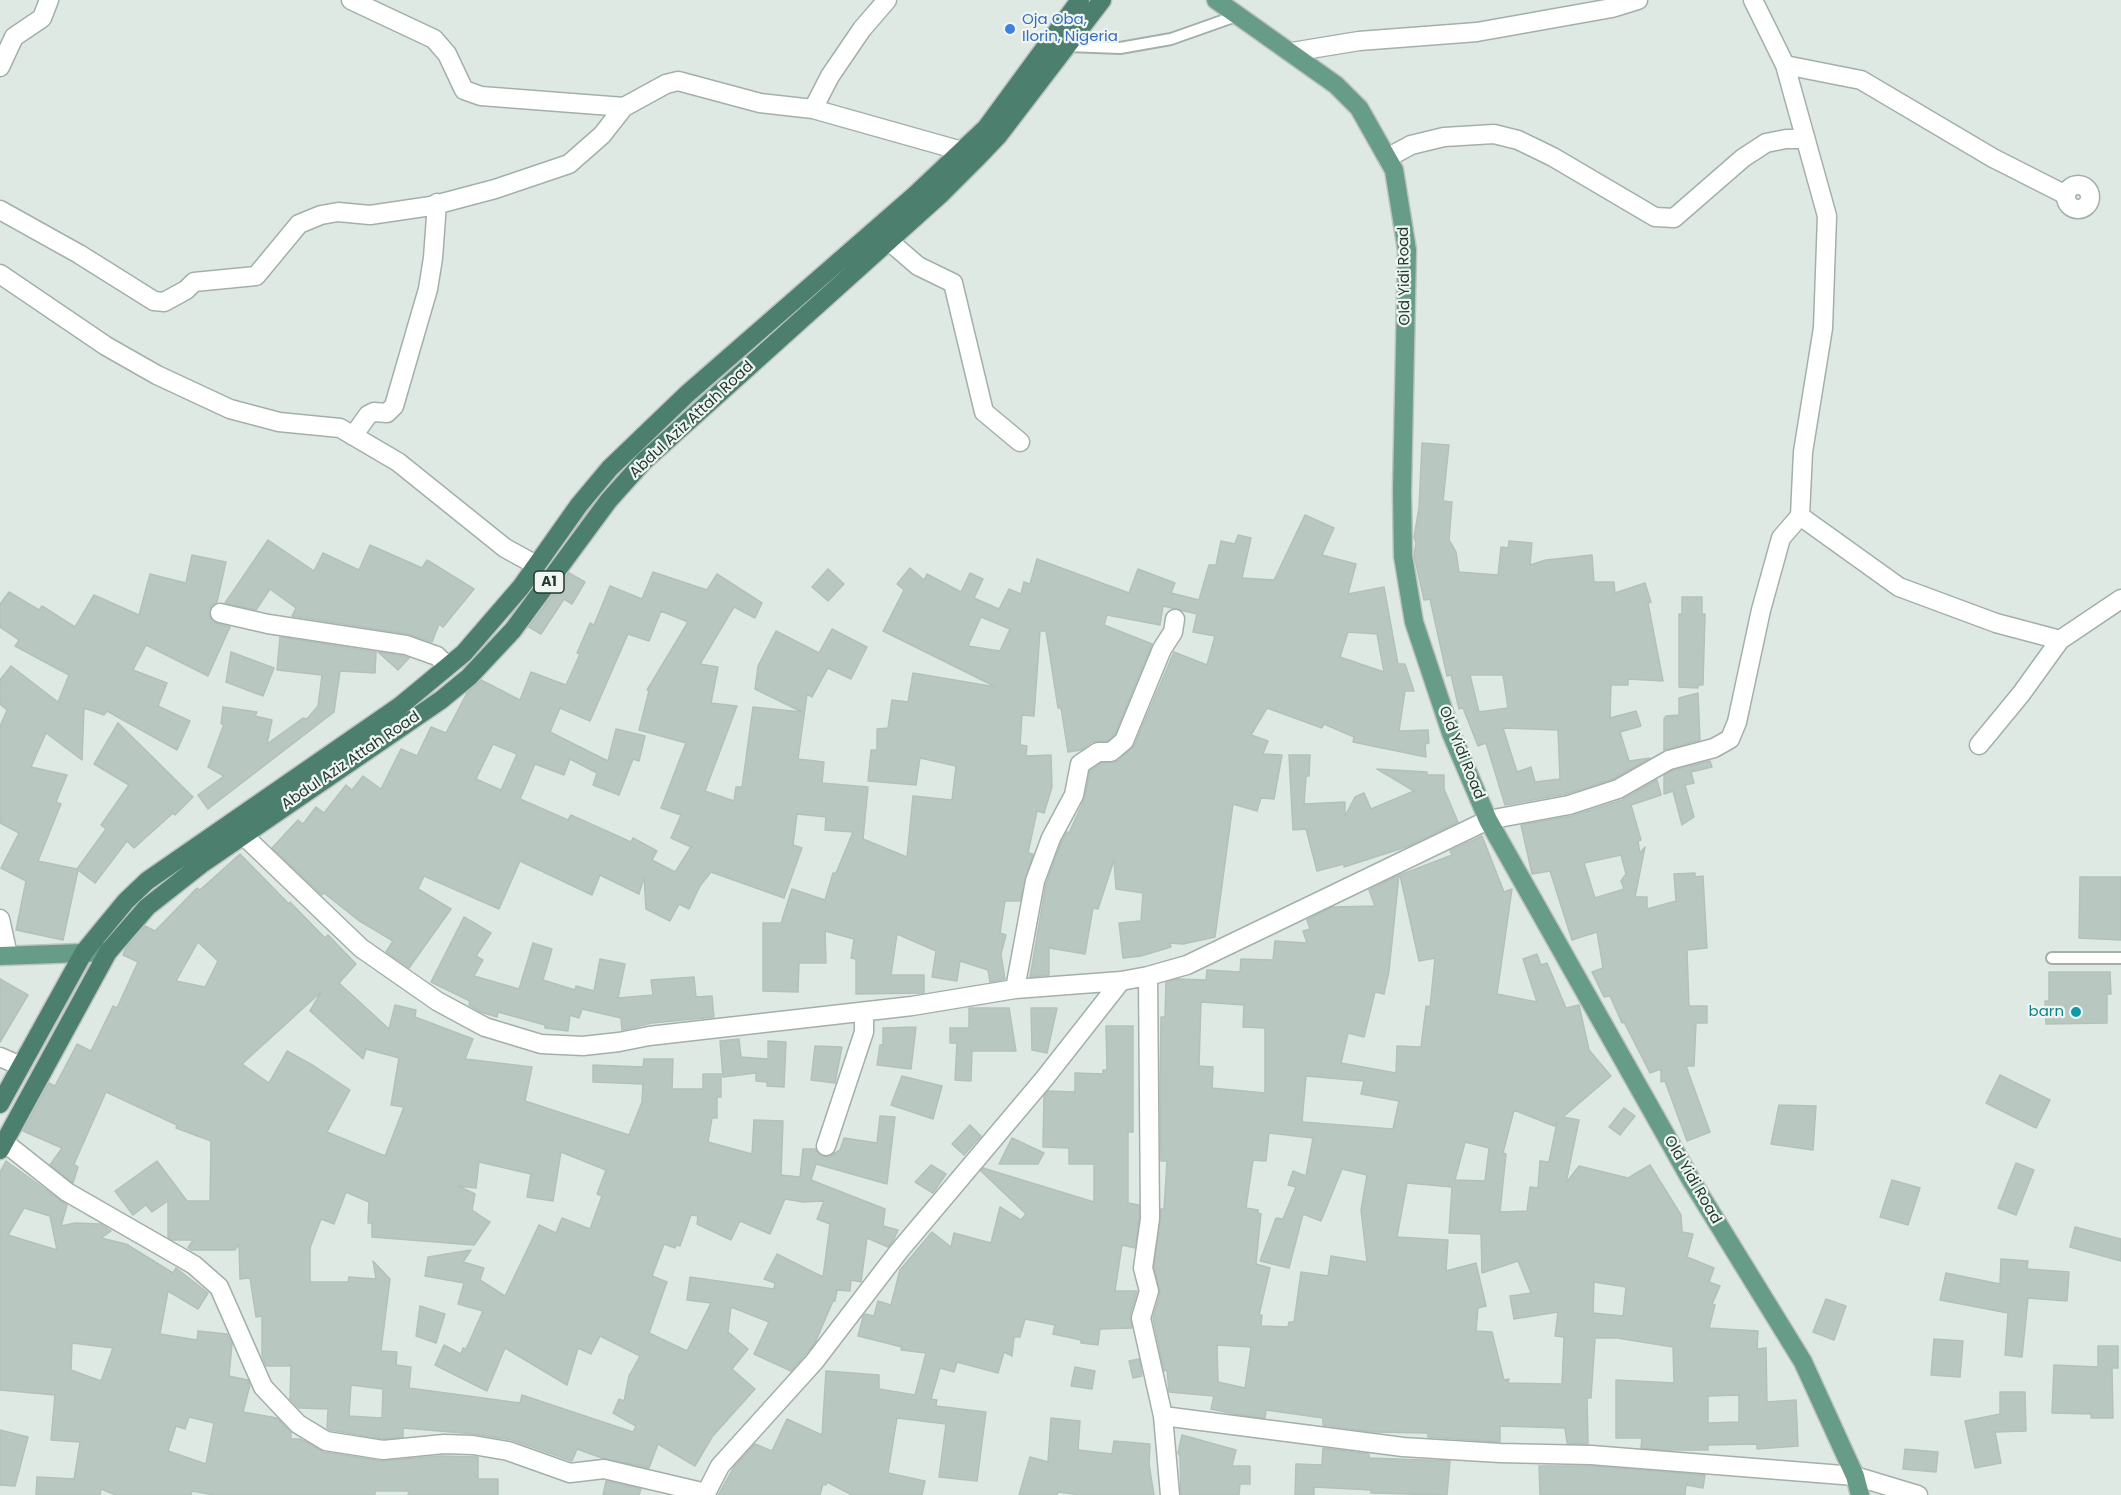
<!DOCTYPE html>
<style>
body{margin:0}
canvas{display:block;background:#dfe9e4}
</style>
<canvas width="2121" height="1495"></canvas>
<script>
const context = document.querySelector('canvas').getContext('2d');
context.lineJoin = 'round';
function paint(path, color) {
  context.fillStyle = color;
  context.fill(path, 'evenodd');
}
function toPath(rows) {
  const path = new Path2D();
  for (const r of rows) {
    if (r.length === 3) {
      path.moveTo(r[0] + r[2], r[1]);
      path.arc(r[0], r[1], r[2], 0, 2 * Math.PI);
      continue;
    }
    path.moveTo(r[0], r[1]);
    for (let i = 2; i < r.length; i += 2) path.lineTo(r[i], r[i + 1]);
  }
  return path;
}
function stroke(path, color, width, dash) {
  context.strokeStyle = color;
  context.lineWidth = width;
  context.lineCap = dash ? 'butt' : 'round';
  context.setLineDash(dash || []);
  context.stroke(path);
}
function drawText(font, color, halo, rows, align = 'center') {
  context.font = font + ' Poppins,sans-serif';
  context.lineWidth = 4.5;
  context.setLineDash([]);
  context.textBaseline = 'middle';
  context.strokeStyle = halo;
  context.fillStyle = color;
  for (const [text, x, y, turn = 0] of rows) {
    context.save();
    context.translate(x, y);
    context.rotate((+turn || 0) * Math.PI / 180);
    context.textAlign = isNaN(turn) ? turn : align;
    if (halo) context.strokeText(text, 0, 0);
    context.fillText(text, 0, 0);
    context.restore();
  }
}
const building = toPath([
 [1422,443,1449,445,1443,501,1452,502,1449,540,1456,552,1459,572,1498,575,1501,547,1508,548,1509,541,1532,543,1530,565,1546,560,1592,555,1594,582,1614,582,1615,593,1645,583,1651,602,1648,603,1663,681,1628,679,1628,685,1611,685,1610,718,1636,711,1641,726,1620,732,1629,761,1650,758,1613,779,1566,794,1505,805,1486,743,1478,746,1463,708,1459,709,1451,675,1447,676,1430,599,1424,600,1414,555,1416,543,1414,537,1419,508,1422,443],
 [1470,675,1503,675,1508,708,1479,712,1470,675],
 [1503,728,1558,730,1560,779,1535,782,1531,767,1517,772,1503,728],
 [1305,515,1334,528,1322,555,1356,564,1348,594,1384,587,1398,664,1405,664,1414,691,1405,691,1399,731,1428,730,1429,743,1425,744,1426,757,1353,742,1354,737,1324,724,1322,728,1267,708,1251,735,1268,741,1263,754,1282,755,1274,799,1261,798,1257,811,1233,804,1215,937,1183,944,1170,943,1171,947,1141,956,1123,958,1119,923,1141,921,1143,893,1116,889,1114,860,1098,909,1093,908,1085,954,1049,948,1049,975,1030,977,1046,884,1061,843,1067,832,1069,833,1084,800,1090,771,1101,763,1118,761,1134,746,1174,652,1207,665,1215,636,1193,632,1197,614,1163,606,1160,625,1107,615,1104,625,1152,644,1115,734,1107,741,1092,742,1081,750,1068,752,1061,708,1058,708,1046,631,1040,631,1034,716,1022,715,1020,745,1027,746,1026,756,1051,755,1052,787,1044,813,1037,811,1028,853,1033,854,1020,901,1005,901,1000,933,1006,935,1001,954,1005,979,990,982,988,970,960,961,957,981,932,977,936,951,897,934,891,975,924,975,924,993,856,994,856,959,851,958,854,939,825,931,826,963,799,963,798,992,763,991,763,923,781,923,792,889,825,900,833,873,836,873,853,832,825,830,826,817,797,814,793,845,802,848,784,898,711,872,700,886,689,909,679,904,670,921,646,909,644,877,639,894,600,875,592,895,520,861,499,909,424,876,418,889,451,909,409,968,386,952,393,941,358,920,324,893,322,895,272,848,298,820,303,824,316,807,324,813,346,785,352,790,363,776,381,789,401,749,417,756,431,727,446,733,467,693,481,680,520,700,531,672,566,685,580,654,577,653,590,623,594,625,610,586,642,599,653,572,707,590,717,574,762,603,755,618,734,607,700,664,718,667,711,703,737,706,705,791,734,801,736,787,742,787,753,707,802,712,755,689,758,666,776,631,819,653,832,629,867,647,851,679,828,668,812,697,807,694,798,759,824,762,822,783,868,787,863,839,907,857,913,796,952,800,956,766,920,758,916,785,868,781,871,750,877,750,877,729,888,728,892,700,908,702,913,673,996,687,883,631,904,590,897,584,910,568,924,580,927,574,961,592,970,573,983,579,974,598,999,609,1009,589,1021,594,1024,582,1030,584,1037,559,1129,593,1138,569,1175,583,1171,593,1199,600,1209,565,1216,565,1221,541,1235,544,1238,535,1251,538,1242,578,1274,580,1305,515],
 [661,611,688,622,647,690,649,691,639,730,686,743,661,808,681,815,671,838,691,847,675,872,652,860,657,851,633,838,631,842,571,815,568,820,520,799,535,764,564,775,570,759,597,773,593,785,619,795,633,759,639,761,645,736,616,729,608,761,550,732,560,708,590,721,628,634,649,641,661,611],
 [981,617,1010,629,1000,651,968,646,981,617],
 [1348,632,1377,634,1384,672,1340,657,1348,632],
 [493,744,517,754,501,790,476,779,493,744],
 [268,540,314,571,323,553,359,570,370,545,422,568,427,560,474,589,443,627,439,624,432,642,408,634,292,616,296,608,270,589,256,610,225,603,268,540],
 [192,555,226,562,217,602,211,606,209,616,213,622,230,627,208,676,146,645,133,670,167,683,158,706,190,721,177,750,107,711,104,715,84,708,82,760,46,733,31,767,67,775,56,802,61,804,38,861,77,869,106,829,101,825,129,785,94,764,118,723,193,797,175,815,173,813,134,848,127,841,95,883,78,870,63,940,16,930,26,881,1,868,19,833,0,823,0,726,7,710,0,704,0,680,11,666,58,702,69,675,15,646,19,640,0,627,0,604,9,592,39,610,42,606,75,627,94,595,139,615,150,574,186,583,192,555],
 [828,569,844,584,828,601,812,587,828,569],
 [569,573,585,582,572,604,564,599,541,634,529,627,569,573],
 [1682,597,1702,597,1702,614,1705,614,1703,685,1698,685,1698,688,1679,687,1679,614,1682,614,1682,597],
 [280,637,376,652,375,673,340,671,334,712,208,809,198,795,224,776,208,767,224,724,221,724,223,707,257,712,255,716,272,720,267,744,303,718,307,719,318,706,322,675,277,670,280,637],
 [231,652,274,668,263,696,226,682,231,652],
 [378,652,403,656,409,658,398,670,378,652],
 [1698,693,1700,740,1664,750,1664,719,1666,716,1679,715,1679,698,1698,693],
 [1289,755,1310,755,1309,776,1306,776,1304,804,1345,802,1345,816,1355,797,1364,793,1371,809,1414,791,1377,769,1427,772,1427,775,1444,775,1444,789,1458,822,1406,847,1344,867,1344,864,1317,871,1306,829,1293,830,1289,755],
 [1710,761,1712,767,1691,772,1694,783,1685,785,1694,817,1682,825,1673,791,1664,794,1664,776,1673,770,1710,761],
 [1657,780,1661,795,1631,805,1641,840,1638,841,1640,853,1645,847,1635,897,1647,897,1647,909,1676,901,1674,874,1695,873,1695,877,1703,876,1707,948,1687,950,1689,1006,1707,1006,1707,1023,1696,1023,1694,1066,1686,1066,1710,1132,1687,1141,1665,1081,1661,1082,1661,1069,1650,1073,1624,1022,1622,1023,1610,996,1604,997,1592,972,1603,968,1597,932,1572,940,1550,871,1532,874,1521,825,1572,816,1622,800,1657,780],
 [1621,855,1626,874,1621,881,1624,889,1595,898,1584,863,1621,855],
 [1482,836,1504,892,1512,889,1497,994,1537,1002,1523,959,1537,954,1541,965,1547,963,1566,1008,1579,1005,1589,1050,1611,1076,1563,1117,1579,1120,1566,1183,1579,1166,1628,1178,1650,1165,1681,1215,1682,1232,1693,1234,1687,1257,1714,1268,1709,1282,1720,1286,1712,1304,1715,1305,1709,1328,1758,1331,1757,1349,1766,1348,1767,1402,1796,1400,1798,1446,1757,1449,1757,1444,1708,1445,1708,1450,1664,1450,1641,1448,1642,1438,1616,1438,1616,1380,1674,1383,1673,1347,1617,1338,1595,1338,1591,1398,1587,1398,1588,1444,1567,1443,1565,1428,1500,1426,1500,1442,1428,1437,1428,1433,1372,1432,1323,1425,1323,1418,1266,1410,1265,1418,1234,1414,1211,1409,1214,1396,1169,1392,1167,1370,1164,1371,1153,1318,1160,1294,1154,1267,1161,1209,1164,1209,1167,1161,1161,1161,1160,1089,1161,1017,1165,1017,1166,982,1178,979,1206,980,1207,970,1240,972,1241,959,1273,960,1275,941,1307,943,1303,931,1310,929,1307,920,1332,907,1375,906,1369,890,1399,875,1389,971,1384,994,1375,992,1364,1037,1348,1033,1341,1063,1396,1073,1397,1046,1421,1047,1426,1006,1430,1007,1435,958,1419,961,1400,875,1452,855,1450,851,1482,836],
 [1201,1002,1244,1005,1243,1027,1265,1028,1265,1093,1212,1088,1213,1067,1199,1066,1201,1002],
 [1306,1076,1364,1081,1361,1094,1399,1101,1393,1129,1302,1122,1306,1076],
 [1514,1110,1554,1126,1557,1122,1549,1162,1540,1161,1538,1188,1530,1187,1527,1211,1500,1212,1506,1154,1503,1153,1514,1110],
 [1269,1133,1313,1138,1306,1176,1293,1171,1288,1185,1296,1187,1283,1219,1276,1218,1260,1261,1289,1268,1303,1214,1321,1221,1342,1169,1367,1175,1361,1210,1367,1262,1331,1256,1328,1276,1301,1272,1294,1322,1289,1322,1288,1327,1261,1326,1262,1315,1259,1315,1270,1268,1256,1264,1261,1214,1258,1213,1258,1210,1246,1208,1253,1160,1266,1161,1269,1133],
 [1465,1142,1489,1148,1485,1181,1455,1180,1465,1142],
 [1407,1183,1452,1187,1449,1233,1481,1234,1482,1273,1518,1261,1531,1293,1510,1296,1514,1319,1558,1312,1555,1336,1564,1337,1562,1384,1508,1383,1509,1379,1504,1380,1492,1332,1476,1331,1478,1308,1486,1306,1476,1263,1446,1271,1448,1240,1397,1237,1407,1183],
 [1594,1282,1626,1287,1623,1316,1593,1313,1594,1282],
 [1217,1345,1251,1347,1245,1388,1218,1382,1217,1345],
 [1739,1395,1739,1422,1708,1423,1708,1396,1739,1395],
 [240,854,289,904,290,902,325,938,328,935,356,964,339,983,389,1029,395,1005,416,1010,415,1017,473,1039,465,1059,532,1067,525,1101,629,1135,642,1102,643,1084,593,1082,593,1065,643,1067,644,1059,673,1059,672,1089,703,1089,703,1074,721,1074,721,1097,717,1097,717,1118,712,1118,708,1142,752,1154,754,1120,783,1121,781,1175,800,1177,803,1149,815,1149,822,1156,828,1157,840,1150,844,1138,877,1143,880,1116,895,1117,887,1184,816,1164,811,1180,885,1209,883,1226,898,1230,894,1239,888,1247,867,1238,861,1282,851,1280,850,1291,837,1290,835,1301,833,1301,815,1343,791,1371,754,1354,769,1322,731,1307,728,1332,748,1349,732,1369,755,1389,712,1437,695,1466,658,1444,649,1468,602,1458,577,1449,572,1461,512,1440,475,1434,403,1428,403,1437,383,1439,330,1430,327,1428,328,1409,299,1408,290,1399,291,1366,266,1366,262,1356,262,1316,256,1317,250,1278,240,1279,239,1244,235,1250,191,1250,188,1248,193,1240,172,1240,168,1237,168,1201,152,1212,146,1205,133,1215,115,1191,157,1161,187,1201,210,1201,211,1141,176,1128,177,1125,106,1092,74,1164,78,1167,73,1183,50,1165,62,1148,23,1131,49,1083,55,1086,77,1044,91,1051,113,1006,117,1008,138,962,123,955,126,948,145,926,155,931,197,888,200,890,240,854],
 [198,942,218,961,205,987,176,981,198,942],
 [321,992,310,1011,363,1059,366,1049,399,1058,391,1105,404,1107,385,1156,327,1132,350,1090,314,1066,287,1051,269,1083,242,1064,321,992],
 [561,1152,606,1170,597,1194,602,1196,590,1229,562,1218,556,1233,539,1225,505,1296,480,1280,484,1268,463,1262,471,1250,428,1257,425,1276,464,1283,458,1304,483,1311,466,1349,463,1348,461,1354,444,1345,435,1365,487,1391,505,1348,567,1385,578,1348,591,1354,600,1336,640,1356,629,1376,624,1401,619,1399,613,1413,636,1426,633,1432,522,1395,520,1403,409,1388,411,1367,396,1365,397,1352,381,1351,390,1279,373,1261,376,1279,349,1277,348,1282,310,1282,310,1248,321,1219,334,1224,346,1192,369,1202,368,1223,372,1223,372,1237,474,1245,490,1222,472,1210,475,1194,458,1186,476,1188,479,1162,531,1174,527,1197,553,1201,561,1152],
 [785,1199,803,1202,824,1201,817,1219,830,1224,823,1277,777,1254,764,1279,775,1283,774,1289,690,1277,687,1300,711,1303,687,1351,649,1333,667,1282,652,1276,664,1244,675,1248,676,1245,680,1246,691,1215,698,1216,697,1224,731,1240,740,1221,770,1234,785,1199],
 [351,1385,383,1389,382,1418,349,1416,351,1385],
 [2080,877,2121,877,2121,940,2079,938,2080,877],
 [464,917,491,933,476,956,483,960,474,976,519,989,533,943,552,949,543,980,575,990,576,986,594,991,600,959,625,964,618,998,653,995,651,980,694,977,696,997,712,996,714,1017,652,1023,622,1030,621,1018,582,1009,579,1018,570,1015,568,1031,545,1028,545,1025,498,1012,497,1017,481,1012,469,1005,470,1001,431,982,464,917],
 [2049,972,2110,972,2111,994,2107,994,2107,1023,2046,1024,2045,1001,2049,1001,2049,972],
 [0,979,28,995,0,1042,0,979],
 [969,1008,1009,1008,1016,1051,972,1051,971,1081,955,1080,957,1043,950,1043,950,1028,969,1028,969,1008],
 [1031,1008,1057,1008,1047,1053,1032,1050,1031,1008],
 [1106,1026,1133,1026,1133,1132,1128,1132,1128,1203,1139,1205,1139,1218,1135,1248,1122,1245,1115,1291,1137,1291,1130,1315,1132,1328,1100,1329,1098,1345,1081,1343,1081,1340,1053,1334,1055,1325,1025,1319,1020,1337,1014,1337,1012,1356,1004,1352,998,1373,957,1362,954,1372,940,1368,931,1399,937,1400,936,1406,986,1412,977,1481,939,1477,946,1424,897,1418,888,1473,925,1481,922,1495,852,1495,827,1482,826,1485,823,1484,820,1495,718,1495,734,1467,755,1444,772,1451,787,1419,822,1435,826,1371,879,1375,879,1389,915,1395,926,1353,901,1350,902,1347,858,1336,863,1317,865,1314,874,1316,878,1301,891,1305,900,1270,932,1232,951,1247,954,1233,991,1243,1000,1207,1021,1220,1026,1214,981,1171,983,1168,1094,1202,1094,1164,1069,1164,1069,1148,1043,1147,1044,1096,1048,1091,1075,1092,1075,1073,1103,1074,1103,1070,1107,1070,1106,1026],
 [916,1027,911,1069,877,1065,880,1045,883,1045,883,1028,916,1027],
 [739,1039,741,1057,768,1059,768,1041,786,1042,784,1087,767,1086,767,1082,756,1081,756,1073,723,1077,720,1041,739,1039],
 [815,1046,842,1047,835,1083,811,1080,815,1046],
 [2000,1075,2050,1100,2036,1128,1986,1103,2000,1075],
 [902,1076,942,1086,933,1119,891,1105,902,1076],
 [1779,1105,1816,1106,1813,1150,1771,1144,1779,1105],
 [1624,1108,1635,1116,1620,1135,1609,1127,1624,1108],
 [970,1125,981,1136,964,1155,952,1144,970,1125],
 [1012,1138,1044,1153,1038,1164,999,1164,1012,1138],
 [6,1161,67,1205,61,1226,75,1223,101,1224,111,1231,101,1238,126,1244,173,1273,176,1268,208,1293,198,1309,168,1291,160,1334,197,1340,198,1331,227,1334,232,1344,229,1376,248,1380,250,1385,243,1412,277,1418,291,1433,291,1439,300,1439,324,1452,382,1461,440,1456,478,1457,478,1479,498,1479,498,1495,408,1495,409,1491,375,1491,375,1495,214,1495,192,1491,191,1495,116,1495,101,1489,100,1495,36,1495,37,1477,74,1479,80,1442,51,1440,55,1395,0,1390,0,1172,6,1161],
 [24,1208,50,1216,57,1250,8,1235,24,1208],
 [72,1343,113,1348,101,1381,71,1370,72,1343],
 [189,1417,214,1423,206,1464,168,1451,176,1426,185,1429,189,1417],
 [2016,1163,2034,1170,2016,1215,1998,1208,2016,1163],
 [931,1165,946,1174,933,1193,915,1182,931,1165],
 [1892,1180,1920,1188,1908,1225,1880,1217,1892,1180],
 [2075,1227,2121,1239,2121,1261,2070,1247,2075,1227],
 [2001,1259,2028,1261,2027,1269,2069,1272,2067,1301,2028,1298,2022,1357,2005,1355,2008,1313,1940,1300,1946,1273,2000,1284,2001,1259],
 [1826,1299,1846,1306,1834,1340,1813,1332,1826,1299],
 [420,1306,445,1314,436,1343,416,1336,420,1306],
 [1934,1339,1963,1341,1960,1377,1931,1375,1934,1339],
 [2098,1346,2118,1346,2118,1368,2112,1368,2113,1418,2091,1418,2091,1414,2052,1413,2054,1365,2098,1367,2098,1346],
 [1139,1359,1142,1376,1133,1378,1129,1361,1139,1359],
 [1075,1367,1095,1371,1092,1389,1071,1386,1075,1367],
 [2000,1392,2025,1392,2026,1431,1995,1432,2001,1463,1975,1468,1965,1421,2000,1414,2000,1392],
 [1051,1418,1080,1421,1078,1450,1112,1454,1114,1441,1150,1444,1149,1464,1154,1495,1081,1495,1058,1492,1057,1495,1019,1495,1030,1457,1048,1462,1051,1418],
 [0,1430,28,1437,15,1486,0,1485,0,1430],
 [1182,1435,1236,1450,1232,1466,1250,1466,1250,1484,1240,1484,1239,1495,1181,1495,1180,1456,1178,1453,1182,1435],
 [1323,1448,1369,1454,1369,1458,1450,1461,1447,1495,1371,1493,1371,1490,1314,1487,1314,1495,1295,1495,1296,1464,1322,1465,1323,1448],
 [1905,1449,1938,1452,1936,1472,1903,1469,1905,1449],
 [1539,1466,1590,1466,1705,1475,1703,1488,1686,1485,1685,1495,1540,1495,1539,1466],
 [606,1481,641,1489,639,1495,603,1495,606,1481]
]);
const service = toPath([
 [1068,46,1120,48,1171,39,1239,15],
 [2052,958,2121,958]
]);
const minor = toPath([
 [351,0,434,39,447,54,464,90,481,96,624,107],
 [1753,0,1785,65,1827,216,1823,328,1803,452,1800,516,1899,587,1996,623,2060,640],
 [1292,52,1359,41,1477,32,1612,8,1638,0],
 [1785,65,1861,80,1993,158,2066,195],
 [0,67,14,37,42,18,49,0],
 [813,109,830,76,862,29,887,0],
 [1387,158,1411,145,1444,137,1494,134,1518,140,1553,157,1655,217,1674,218,1743,158,1766,143,1786,139,1805,139],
 [2078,197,12],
 [0,210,79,254,154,301,164,302,186,290,194,282,256,276,299,224,321,215,338,212,370,215,431,206,495,189,569,164,602,135,624,107,666,84,678,81,760,103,813,109,962,151],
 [889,241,918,266,953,283,984,412,1020,442],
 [0,274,106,346,157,375,230,409,279,422,340,428,398,462,505,548,536,565],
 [353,436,368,415,374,412,387,413,394,406,428,289,433,258,437,203],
 [220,613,268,624,406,645,437,656,447,666],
 [1979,745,2021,694,2060,640,2121,599],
 [243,835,361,948,437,1001,485,1027,541,1044,583,1046,619,1042,649,1036,912,1006,1015,989,1121,981,1148,976,1187,965,1488,820,1569,805,1618,789,1669,760,1714,748,1730,739,1737,722,1761,610,1781,538,1800,516],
 [0,919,8,955],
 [1148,976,1150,1219,1143,1268,1149,1291,1141,1318,1163,1416,1170,1495],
 [1015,989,1035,881,1051,838,1074,795,1080,764,1098,752,1111,752,1124,741,1162,649,1173,632,1175,619],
 [0,1057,21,1066],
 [4,1142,67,1192,194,1265,219,1287,263,1387,298,1424,326,1441,383,1450,444,1444,473,1445,508,1451,570,1473,604,1469,706,1493],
 [826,1146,864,1032,864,1012],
 [1163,1416,1403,1447,1500,1453,1591,1455,1855,1476],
 [705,1495,720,1466,814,1362,899,1251,1044,1079,1121,981]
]);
const tertiary = toPath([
 [1855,1476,1918,1495]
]);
const primary = toPath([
 [1216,0,1336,85,1359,108,1394,170,1407,250,1402,492,1403,556,1414,622,1451,733,1488,820,1691,1180,1803,1362,1855,1476,1860,1495],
 [0,956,108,952]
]);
const trunk = toPath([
 [0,1104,84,952,126,901,147,881,400,706,464,653,521,587,579,505,610,468,687,394,915,195,986,128,1080,0],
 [0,1150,108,952,147,907,203,863,441,700,469,677,513,630,609,500,644,461,941,194,976,159,998,136,1102,0]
]);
const markers = [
 [1010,29,6,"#3f7fe0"],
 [2076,1012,6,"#0f9aa8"]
];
const shields = [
 [549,582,30]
];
const shieldNames = [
 ["A1",549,582]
];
const shopNames = [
 ["Oja Oba,",1022,20],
 ["Ilorin, Nigeria",1022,37]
];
const streetNames = [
 ["Old Yidi Road",1405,276,-91],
 ["Abdul Aziz Attah Road",692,420,-43],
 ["Old Yidi Road",1461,753,68],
 ["Abdul Aziz Attah Road",351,761,-34],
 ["Old Yidi Road",1692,1180,60]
];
const cultureNames = [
 ["barn",2064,1012]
];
paint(building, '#b8c7bf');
stroke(building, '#b2c2ba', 1.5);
stroke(service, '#a3b0aa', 14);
stroke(minor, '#a3b0aa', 21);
stroke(tertiary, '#a3b0aa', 21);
stroke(primary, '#bdc3c1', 21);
stroke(trunk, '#bdc3c1', 21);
stroke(service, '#fff', 10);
stroke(minor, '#fff', 18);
stroke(tertiary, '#fff', 18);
stroke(primary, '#679c89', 18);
stroke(trunk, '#4c7f6e', 18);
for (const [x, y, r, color] of markers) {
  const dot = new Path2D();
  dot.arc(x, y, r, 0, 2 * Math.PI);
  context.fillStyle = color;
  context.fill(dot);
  stroke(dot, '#eff6f2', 2);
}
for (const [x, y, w] of shields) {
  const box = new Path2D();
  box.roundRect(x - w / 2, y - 11, w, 22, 4.5);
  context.fillStyle = '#eff6f2';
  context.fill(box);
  stroke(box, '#223830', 1.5);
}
drawText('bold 14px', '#223830', null, shieldNames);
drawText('15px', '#366cbe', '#eff6f2', shopNames, 'left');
drawText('15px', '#223830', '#eff6f2', streetNames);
drawText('15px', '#0d838f', '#eff6f2', cultureNames, 'right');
</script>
